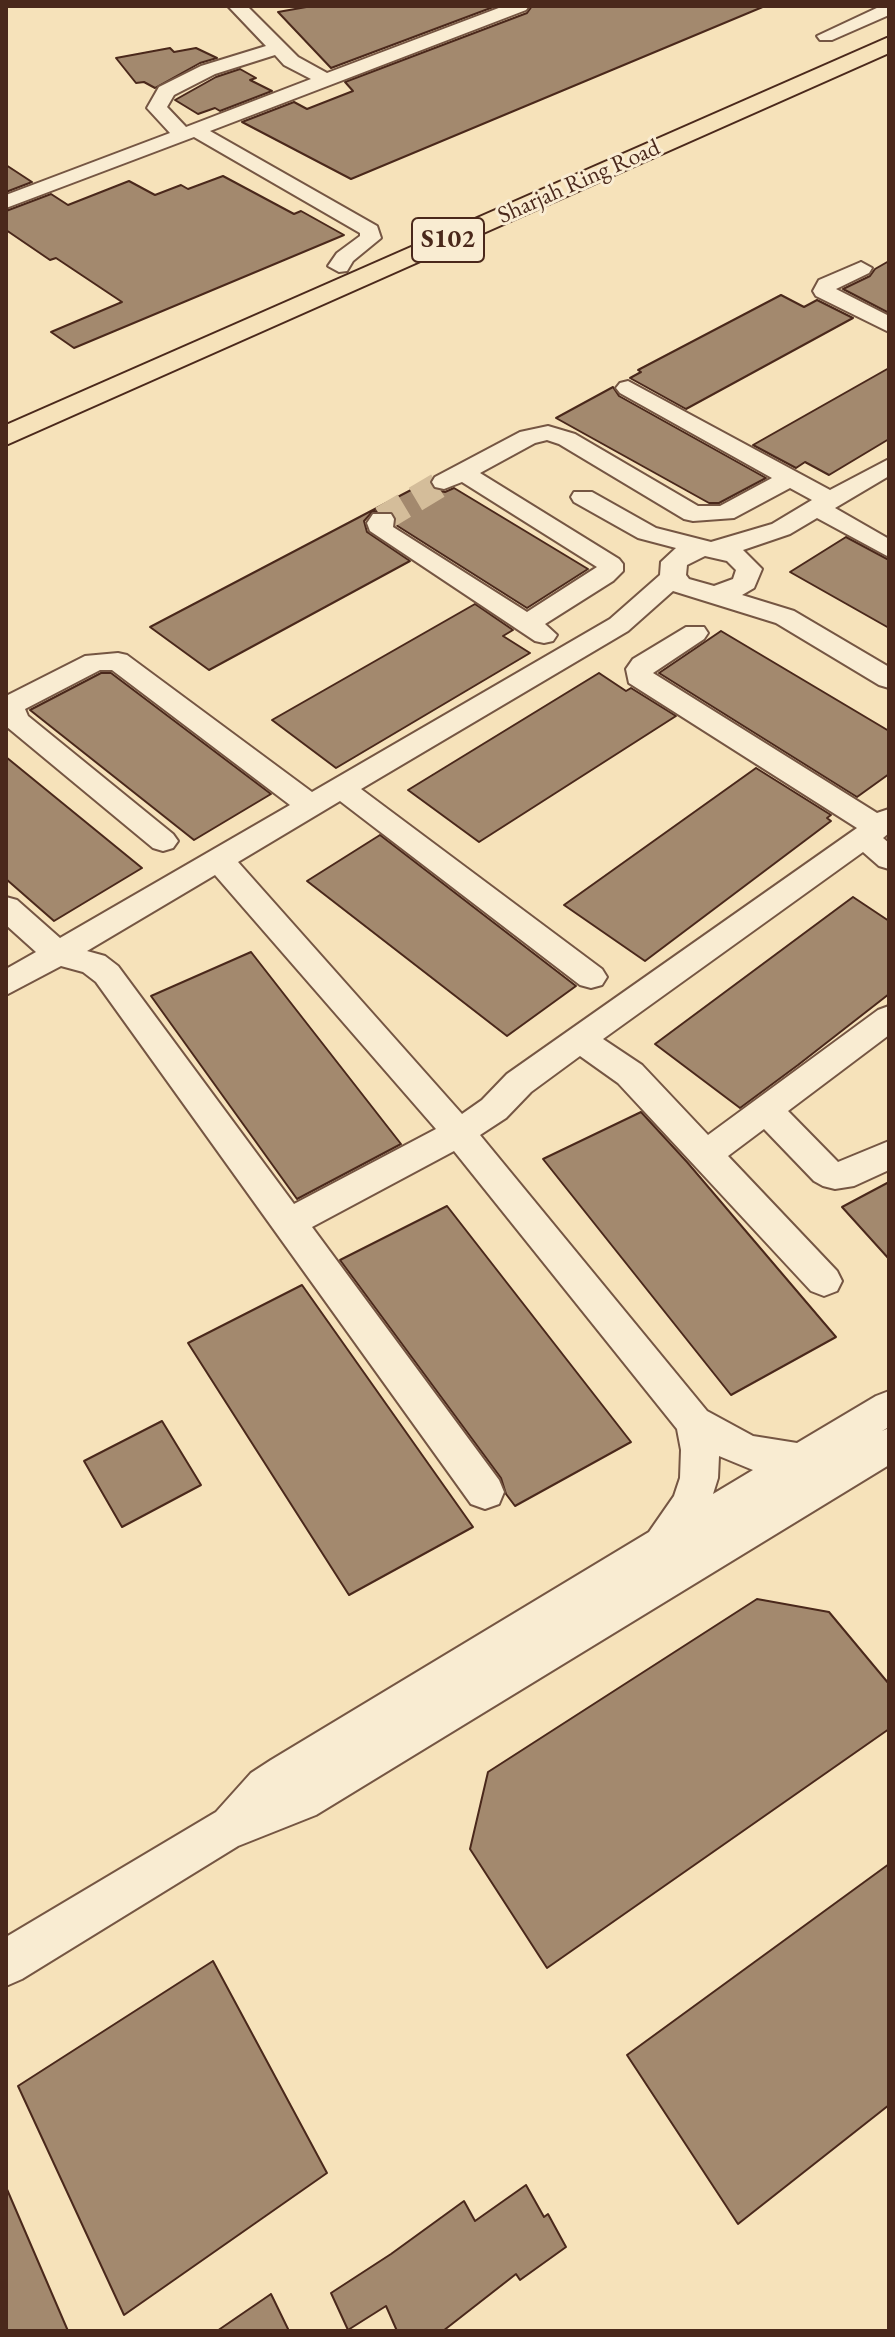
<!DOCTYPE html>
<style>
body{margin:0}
#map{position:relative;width:895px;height:2337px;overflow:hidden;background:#f6e2ba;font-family:"EB Garamond",serif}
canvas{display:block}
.frame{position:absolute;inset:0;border:8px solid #4a281b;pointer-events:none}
</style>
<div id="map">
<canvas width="895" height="2337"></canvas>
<div class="frame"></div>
</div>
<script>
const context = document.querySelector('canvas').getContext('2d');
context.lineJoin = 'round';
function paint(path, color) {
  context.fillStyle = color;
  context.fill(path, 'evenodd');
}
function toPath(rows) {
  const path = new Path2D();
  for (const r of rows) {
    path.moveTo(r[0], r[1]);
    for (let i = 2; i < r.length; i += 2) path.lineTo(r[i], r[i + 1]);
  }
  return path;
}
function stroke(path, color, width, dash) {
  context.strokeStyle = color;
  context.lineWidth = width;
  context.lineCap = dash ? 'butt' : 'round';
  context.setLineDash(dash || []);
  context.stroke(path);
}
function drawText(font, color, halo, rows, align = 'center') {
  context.font = font + ' "EB Garamond",serif';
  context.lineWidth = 6;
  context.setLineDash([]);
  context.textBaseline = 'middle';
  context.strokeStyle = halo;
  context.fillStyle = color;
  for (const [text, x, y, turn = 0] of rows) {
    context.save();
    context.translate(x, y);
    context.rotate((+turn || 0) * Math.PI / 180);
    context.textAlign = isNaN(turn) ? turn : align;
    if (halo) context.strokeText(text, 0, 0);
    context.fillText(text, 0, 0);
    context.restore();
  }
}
const building = toPath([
 [312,6,496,6,331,68,278,12,312,6],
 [532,6,765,6,351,179,242,122,294,102,307,109,353,91,345,82,527,13,532,6],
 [170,48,174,52,196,48,217,58,200,63,155,88,144,82,136,83,116,58,170,48],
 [240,69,256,78,250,80,272,91,220,111,215,108,198,114,175,100,216,77,240,69],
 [6,165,32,182,6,192,6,165],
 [223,176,294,214,301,211,344,235,74,348,51,332,122,302,56,258,50,260,6,230,6,211,51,194,68,205,129,181,155,195,181,185,188,189,223,176],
 [889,261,889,313,843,289,870,276,875,269,889,261],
 [781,295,804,307,817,300,853,318,686,409,630,378,641,372,638,370,781,295],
 [889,368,889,439,829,475,805,462,796,468,753,445,889,368],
 [613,387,619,396,766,478,719,503,709,503,556,418,613,387],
 [430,480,434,490,445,492,454,488,588,569,527,608,396,525,394,512,373,511,364,521,367,532,410,561,209,670,150,627,430,480],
 [846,537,889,560,889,628,790,572,846,537],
 [475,604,513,630,503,636,530,653,336,768,272,720,475,604],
 [721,631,889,731,889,774,857,797,659,673,721,631],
 [101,673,111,673,271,794,194,840,30,710,101,673],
 [599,673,626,691,631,688,676,716,479,842,408,790,599,673],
 [6,757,142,868,54,921,6,879,6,757],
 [756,768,831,815,827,818,831,821,645,961,564,905,756,768],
 [380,835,576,986,507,1036,307,881,380,835],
 [853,897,889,921,889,994,798,1065,740,1108,655,1044,853,897],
 [251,952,401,1144,297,1199,151,996,251,952],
 [641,1112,687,1162,836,1337,731,1395,543,1159,641,1112],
 [889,1182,889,1259,842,1207,889,1182],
 [447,1206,631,1442,515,1506,506,1494,501,1478,340,1260,447,1206],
 [302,1285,473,1527,349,1595,188,1343,302,1285],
 [162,1421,201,1485,122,1527,84,1461,162,1421],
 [757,1599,829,1612,889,1684,889,1729,547,1968,470,1849,488,1772,757,1599],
 [889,1864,889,2105,738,2224,627,2055,889,1864],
 [213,1961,327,2173,124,2315,18,2086,213,1961],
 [526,2185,544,2217,548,2214,566,2247,520,2280,516,2274,443,2331,397,2331,386,2306,348,2330,331,2293,391,2254,464,2201,475,2221,526,2185],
 [6,2187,68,2331,6,2331,6,2187],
 [271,2294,289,2331,217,2331,271,2294]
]);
const minorTunnel = toPath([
 [382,519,444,482]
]);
const minor = toPath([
 [228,6,247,6,298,57,327,73,504,6,529,6,526,10,210,131,377,226,381,238,353,261,347,271,339,272,328,266,337,253,360,236,360,233,194,137,6,208,6,195,170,133,147,108,159,87,201,66,266,46,228,6],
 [275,55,284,65,311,79,186,127,167,107,174,95,215,74,275,55],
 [881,6,889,6,889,15,832,40,820,40,817,36,881,6],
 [861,262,872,268,869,273,836,289,889,316,889,332,816,296,813,291,819,280,861,262],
 [628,381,830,490,889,459,889,476,835,508,889,539,889,557,817,518,790,534,743,550,762,569,754,588,742,595,794,611,889,667,889,688,879,685,776,623,673,591,628,631,361,789,602,969,607,977,602,985,591,988,580,985,340,801,238,862,462,1114,482,1100,507,1074,857,828,629,683,626,669,633,659,686,627,704,627,708,633,704,639,653,673,877,813,889,809,889,833,883,838,889,843,889,869,879,866,863,852,603,1039,642,1065,708,1135,878,1010,889,1006,889,1035,788,1111,838,1162,889,1141,889,1170,854,1186,835,1189,823,1186,814,1181,764,1129,728,1156,837,1271,842,1281,837,1291,824,1296,811,1291,618,1083,580,1056,531,1092,506,1118,480,1135,707,1411,753,1436,797,1443,876,1396,889,1391,889,1427,882,1431,889,1428,889,1465,316,1815,238,1846,22,1979,6,1986,6,1937,216,1812,251,1773,271,1760,649,1532,674,1496,680,1478,681,1450,677,1429,454,1151,312,1227,499,1480,504,1492,499,1504,485,1509,471,1504,96,982,83,972,61,966,6,995,6,969,36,952,6,925,6,897,17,900,60,938,290,805,112,670,100,670,25,709,28,716,173,834,178,841,173,848,163,851,153,848,7,727,6,696,85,656,118,653,127,655,312,792,610,619,660,575,661,562,676,548,638,538,574,502,571,497,574,492,592,492,656,528,711,542,772,524,812,500,790,488,734,518,693,521,684,519,559,444,547,440,535,443,480,473,619,559,623,564,623,571,613,581,545,624,557,635,553,641,544,643,535,641,370,531,367,523,373,514,391,514,394,519,393,527,527,612,597,567,462,482,444,489,435,487,432,482,435,477,520,432,548,426,575,434,698,506,720,506,772,478,620,393,616,388,620,383,628,381],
 [705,556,727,561,736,570,733,579,714,586,689,579,686,575,687,565,705,556],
 [215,875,436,1129,294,1204,118,966,105,956,87,951,215,875],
 [719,1456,753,1470,713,1494,718,1478,719,1456]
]);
const highway = toPath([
 [889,37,889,53,6,445,6,425,889,37]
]);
const farStreetnames = [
 ["Sharjah Ring Road",579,182,-24]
];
const shields = [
 [448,240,72]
];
const shieldNames = [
 ["S102",448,240]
];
paint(building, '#a3896e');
stroke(building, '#4a281b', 2);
stroke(minorTunnel, '#d4bd9a', 26, [26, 13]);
stroke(minor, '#755643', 4);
stroke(highway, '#4a281b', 4);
paint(minor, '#f9ecd2');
paint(highway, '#f6e2ba');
drawText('24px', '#4a281b', '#f9ecd2', farStreetnames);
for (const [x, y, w] of shields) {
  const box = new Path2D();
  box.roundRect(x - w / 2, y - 22, w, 44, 6);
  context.fillStyle = '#f9ecd2';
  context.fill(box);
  stroke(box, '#4a281b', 2);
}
drawText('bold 26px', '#4a281b', null, shieldNames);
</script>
